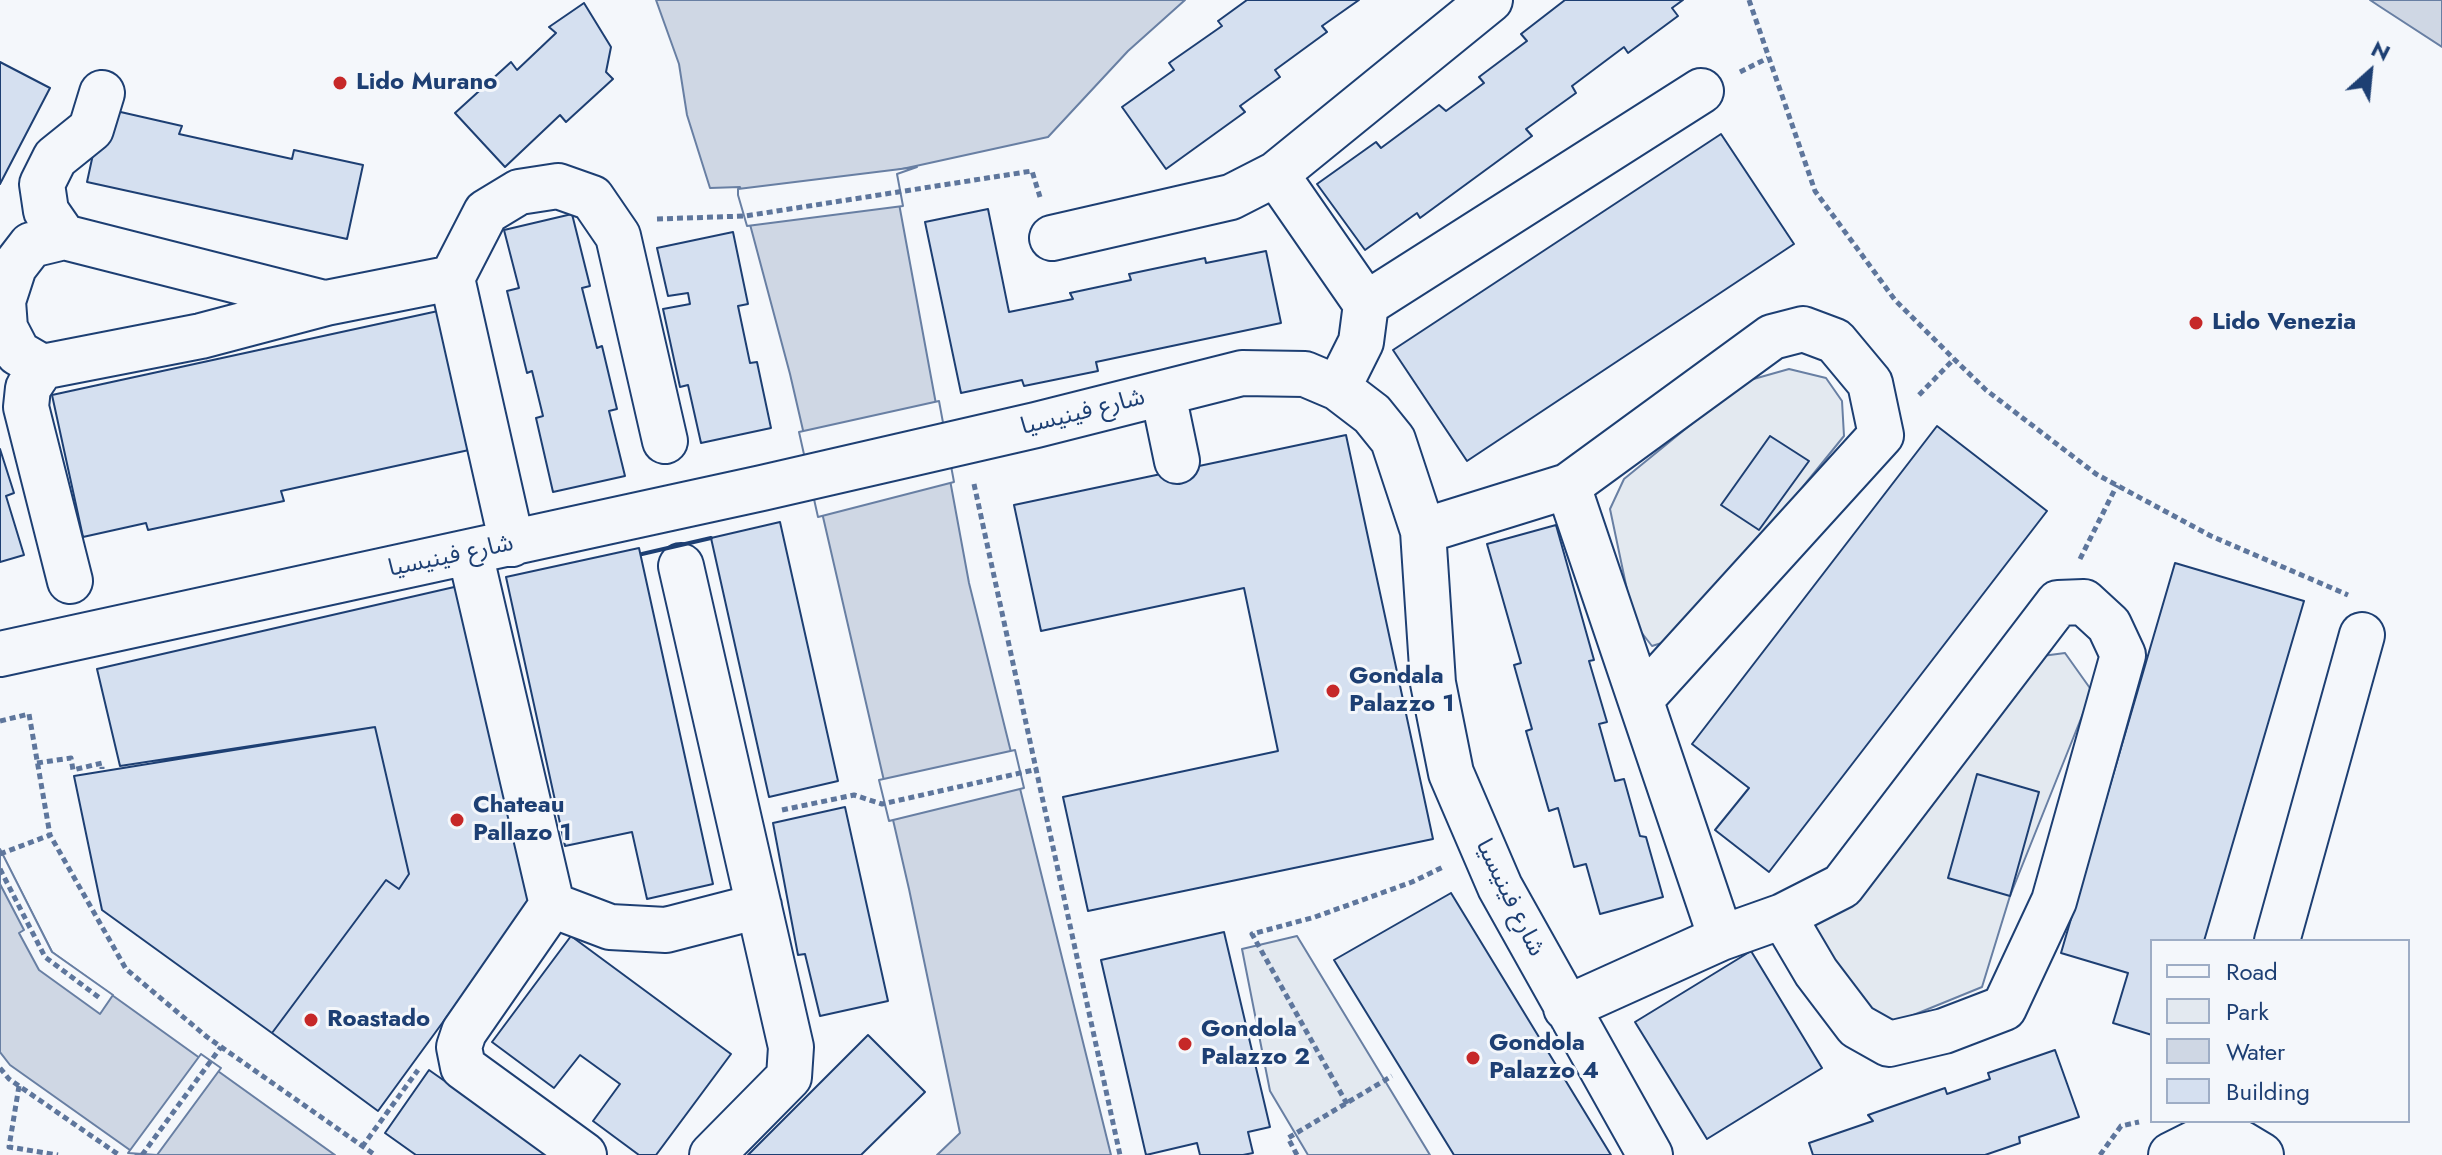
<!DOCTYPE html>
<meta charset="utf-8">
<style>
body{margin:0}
#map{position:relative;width:2442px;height:1155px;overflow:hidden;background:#f4f7fb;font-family:Jost,sans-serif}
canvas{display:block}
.legend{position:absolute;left:2150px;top:939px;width:260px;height:184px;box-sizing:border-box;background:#f4f7fb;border:2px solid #9eadc5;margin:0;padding:10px 14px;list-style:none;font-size:24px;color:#1d3f73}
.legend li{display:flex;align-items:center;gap:16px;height:40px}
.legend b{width:40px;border:2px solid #9eadc5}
.north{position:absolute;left:2330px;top:32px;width:80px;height:80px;-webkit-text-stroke:6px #f4f7fb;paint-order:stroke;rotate:27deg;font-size:22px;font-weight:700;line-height:32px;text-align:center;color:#1d3f73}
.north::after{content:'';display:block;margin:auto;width:28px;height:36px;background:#1d3f73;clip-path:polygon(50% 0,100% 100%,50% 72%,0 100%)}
</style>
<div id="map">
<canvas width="2442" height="1155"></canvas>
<ul class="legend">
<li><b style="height:10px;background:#f4f7fb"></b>Road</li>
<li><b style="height:22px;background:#e3e9f0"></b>Park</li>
<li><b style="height:22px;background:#cfd7e4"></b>Water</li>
<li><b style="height:22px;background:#d5e0f0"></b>Building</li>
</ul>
<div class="north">N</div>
</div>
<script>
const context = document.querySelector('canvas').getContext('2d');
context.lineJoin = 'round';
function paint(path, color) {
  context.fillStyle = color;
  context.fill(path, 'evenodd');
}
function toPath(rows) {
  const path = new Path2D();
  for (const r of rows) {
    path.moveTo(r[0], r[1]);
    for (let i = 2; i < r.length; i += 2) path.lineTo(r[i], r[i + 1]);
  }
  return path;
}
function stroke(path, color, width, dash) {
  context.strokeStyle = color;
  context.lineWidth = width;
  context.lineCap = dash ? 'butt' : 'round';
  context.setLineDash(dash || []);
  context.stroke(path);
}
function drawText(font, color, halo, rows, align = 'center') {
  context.font = font + ' Jost,"Noto Sans Arabic",sans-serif';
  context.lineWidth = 6;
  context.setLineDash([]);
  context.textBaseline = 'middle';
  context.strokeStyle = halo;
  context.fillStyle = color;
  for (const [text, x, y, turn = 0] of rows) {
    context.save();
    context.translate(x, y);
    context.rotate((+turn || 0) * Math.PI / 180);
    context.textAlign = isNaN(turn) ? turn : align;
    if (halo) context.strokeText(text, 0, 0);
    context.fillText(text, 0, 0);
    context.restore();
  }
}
const green = toPath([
 [1789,369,1826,378,1842,401,1844,436,1681,637,1652,646,1634,623,1610,509,1624,479,1743,382,1789,369],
 [2065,653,2092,691,2010,896,1982,987,1879,1029,1798,924,1848,894,2016,695,2042,656,2065,653],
 [1297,936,1430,1155,1308,1155,1270,1091,1242,949,1297,936]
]);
const water = toPath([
 [656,0,1185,0,1128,51,1048,137,893,171,969,583,1111,1155,937,1155,960,1133,909,889,790,374,740,187,710,188,687,115,679,64,656,0],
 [2370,0,2442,0,2442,47,2379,6,2370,0],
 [0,850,52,952,335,1155,137,1155,10,1065,0,1052,0,850]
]);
const pier = toPath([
 [917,167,897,174,903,206,747,226,738,195,738,189,917,167],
 [939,401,954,482,818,517,799,432,939,401],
 [1015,750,1024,788,889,821,879,780,1015,750],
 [0,849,52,952,113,995,100,1014,39,970,19,933,24,930,0,884,0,849],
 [201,1054,221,1068,157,1155,128,1153,201,1054]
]);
const building = toPath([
 [1247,0,1359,0,1322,26,1327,32,1275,70,1280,77,1240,106,1245,112,1166,169,1122,107,1174,70,1169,63,1222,26,1218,21,1247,0],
 [1565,0,1683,0,1672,8,1678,16,1628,53,1624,47,1572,86,1576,93,1526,129,1532,136,1420,218,1417,213,1365,250,1317,184,1376,142,1381,148,1439,105,1446,111,1484,83,1479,77,1527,41,1521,34,1565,0],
 [584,3,611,47,606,72,613,79,566,122,560,115,505,167,455,113,511,62,517,70,556,33,549,27,584,3],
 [0,62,50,88,0,184,0,62],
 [103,108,182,126,179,134,292,159,294,150,363,165,347,239,87,182,103,108],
 [1721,134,1794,244,1467,461,1393,350,1721,134],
 [988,209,1009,312,1073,299,1070,293,1131,280,1129,274,1205,258,1206,263,1266,251,1281,323,1096,362,1098,371,1024,386,1022,380,961,393,925,222,988,209],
 [572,214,590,286,582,288,597,348,602,346,617,409,609,411,625,476,553,492,536,418,543,416,532,371,527,373,507,291,519,288,504,230,572,214],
 [733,232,748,304,738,306,750,363,757,362,771,428,701,443,688,385,680,387,663,309,690,304,688,293,668,296,657,248,733,232],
 [438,311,469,450,281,491,284,501,148,530,146,523,83,537,52,395,438,311],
 [1937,426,2047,511,1769,872,1715,830,1749,788,1692,744,1937,426],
 [1346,435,1433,839,1088,911,1063,797,1278,751,1244,588,1041,631,1014,505,1346,435],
 [1770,436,1809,461,1759,530,1721,505,1770,436],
 [0,449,14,493,6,496,24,555,0,562,0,449],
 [780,522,838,781,769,797,711,538,780,522],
 [1556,525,1594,660,1589,661,1607,722,1599,724,1615,781,1624,779,1640,836,1646,837,1663,897,1600,914,1586,864,1574,867,1558,808,1549,811,1526,731,1532,729,1514,665,1521,663,1487,544,1556,525],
 [639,548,713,884,647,899,632,832,565,846,506,577,639,548],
 [2175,563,2304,601,2204,941,2152,941,2152,1035,2113,1023,2128,973,2061,953,2175,563],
 [463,585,535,896,378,1111,272,1033,386,880,399,889,409,874,375,727,120,766,97,669,463,585],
 [375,727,409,874,399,889,386,880,272,1033,102,910,74,776,375,727],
 [1977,774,2039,792,2010,896,1948,878,1977,774],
 [845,807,888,1001,820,1016,805,954,798,955,773,823,845,807],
 [1451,893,1611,1155,1454,1155,1334,960,1451,893],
 [1224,932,1270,1127,1248,1132,1253,1153,1243,1155,1200,1155,1197,1143,1146,1155,1101,960,1224,932],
 [571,936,731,1054,656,1155,639,1155,593,1121,620,1084,580,1055,554,1088,492,1042,571,936],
 [1751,951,1822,1068,1707,1139,1635,1022,1751,951],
 [868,1035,925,1092,861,1155,748,1155,868,1035],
 [2055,1050,2079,1117,2019,1137,2020,1143,1985,1155,1813,1155,1809,1143,1873,1121,1868,1115,1945,1088,1947,1094,1990,1079,1988,1073,2055,1050],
 [429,1070,550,1155,416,1155,385,1133,429,1070]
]);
const path = toPath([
 [1749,0,1815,191,1895,300,1954,359,1986,390,2096,474,2211,536,2348,595],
 [1740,72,1768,58],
 [657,219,745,216,1032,171,1040,197],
 [1919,395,1954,359],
 [974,484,1120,1155],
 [2080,559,2117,485],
 [0,721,29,714,50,835],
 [37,763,71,758,73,770,102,763,102,769],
 [782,810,854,795,882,804,1038,769],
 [0,854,50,835,126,969,207,1037,375,1155],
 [0,869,45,957,101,999],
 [0,1068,9,1079,119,1155],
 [19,1086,9,1147,58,1155],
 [1347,1104,1252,934,1315,917,1412,882,1445,866],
 [362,1147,418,1070],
 [142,1155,221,1047],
 [1297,1155,1288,1138,1392,1076],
 [2100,1155,2121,1126,2139,1122]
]);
const minor = toPath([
 [102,93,91,129,55,158,42,184,46,211,64,237,31,245,14,267,3,301,5,328,18,353,42,367,201,336,326,303,452,278,486,212,519,192,558,186,592,198,618,236,665,441],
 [1276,174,1366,304],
 [64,237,324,303],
 [1052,238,1231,197,1276,174,1490,0],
 [452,278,512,544],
 [42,367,28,388,26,407,70,581],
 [1338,388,1361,342,1366,304,1701,91],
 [1163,394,1177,461],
 [1568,486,1721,938],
 [1423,531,1568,486,1772,337,1803,329,1835,341,1870,383,1881,435,1641,699],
 [470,553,552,905,464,1032,459,1047,463,1067,584,1155],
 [681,566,791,1047,789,1077,712,1155],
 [0,654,762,488,1036,425,1242,373,1305,374,1338,388,1372,414,1393,440,1423,531,1433,683,1451,773,1500,887,1650,1155],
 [552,905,610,927,666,930,759,906],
 [2277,941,2362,635],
 [1566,1008,1721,938,1783,916,1842,886,2058,603,2084,602,2109,625,2123,655,2054,901,2004,1008,1944,1031,1889,1044,1857,1026,1816,972,1783,916],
 [2171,1155,2199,1141,2220,1139,2241,1143,2261,1155]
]);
const wall = toPath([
 [642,554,711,538]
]);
const markers = [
 [340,83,8,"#c62828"],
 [2196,323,8,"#c62828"],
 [1333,691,8,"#c62828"],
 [457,820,8,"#c62828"],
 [311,1020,8,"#c62828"],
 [1185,1044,8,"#c62828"],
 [1473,1058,8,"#c62828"]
];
const poiNames = [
 ["Lido Murano",356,83],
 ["Lido Venezia",2212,323],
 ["Gondala",1349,677],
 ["Palazzo 1",1349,705],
 ["Chateau",473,806],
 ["Pallazo 1",473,834],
 ["Roastado",327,1020],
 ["Gondola",1201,1030],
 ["Palazzo 2",1201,1058],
 ["Gondola",1489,1044],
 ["Palazzo 4",1489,1072]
];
const streetNames = [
 ["شارع فينيسيا",1083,413,-14],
 ["شارع فينيسيا",451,557,-12],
 ["شارع فينيسيا",1509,898,64]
];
paint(green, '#e3e9f0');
stroke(green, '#687fa3', 2);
paint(water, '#cfd7e4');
stroke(water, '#687fa3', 2);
paint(pier, '#f4f7fb');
stroke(pier, '#687fa3', 2);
paint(building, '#d5e0f0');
stroke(building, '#1d3f73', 2);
stroke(minor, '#1d3f73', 48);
stroke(path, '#5e769c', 5, [6, 4]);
stroke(minor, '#f4f7fb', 44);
stroke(wall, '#1d3f73', 4);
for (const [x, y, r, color] of markers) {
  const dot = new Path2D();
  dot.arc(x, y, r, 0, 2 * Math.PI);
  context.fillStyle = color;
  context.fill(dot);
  stroke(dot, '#f4f7fb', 3);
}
drawText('bold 24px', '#1d3f73', '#f4f7fb', poiNames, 'left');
drawText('24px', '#1d3f73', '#f4f7fb', streetNames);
</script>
